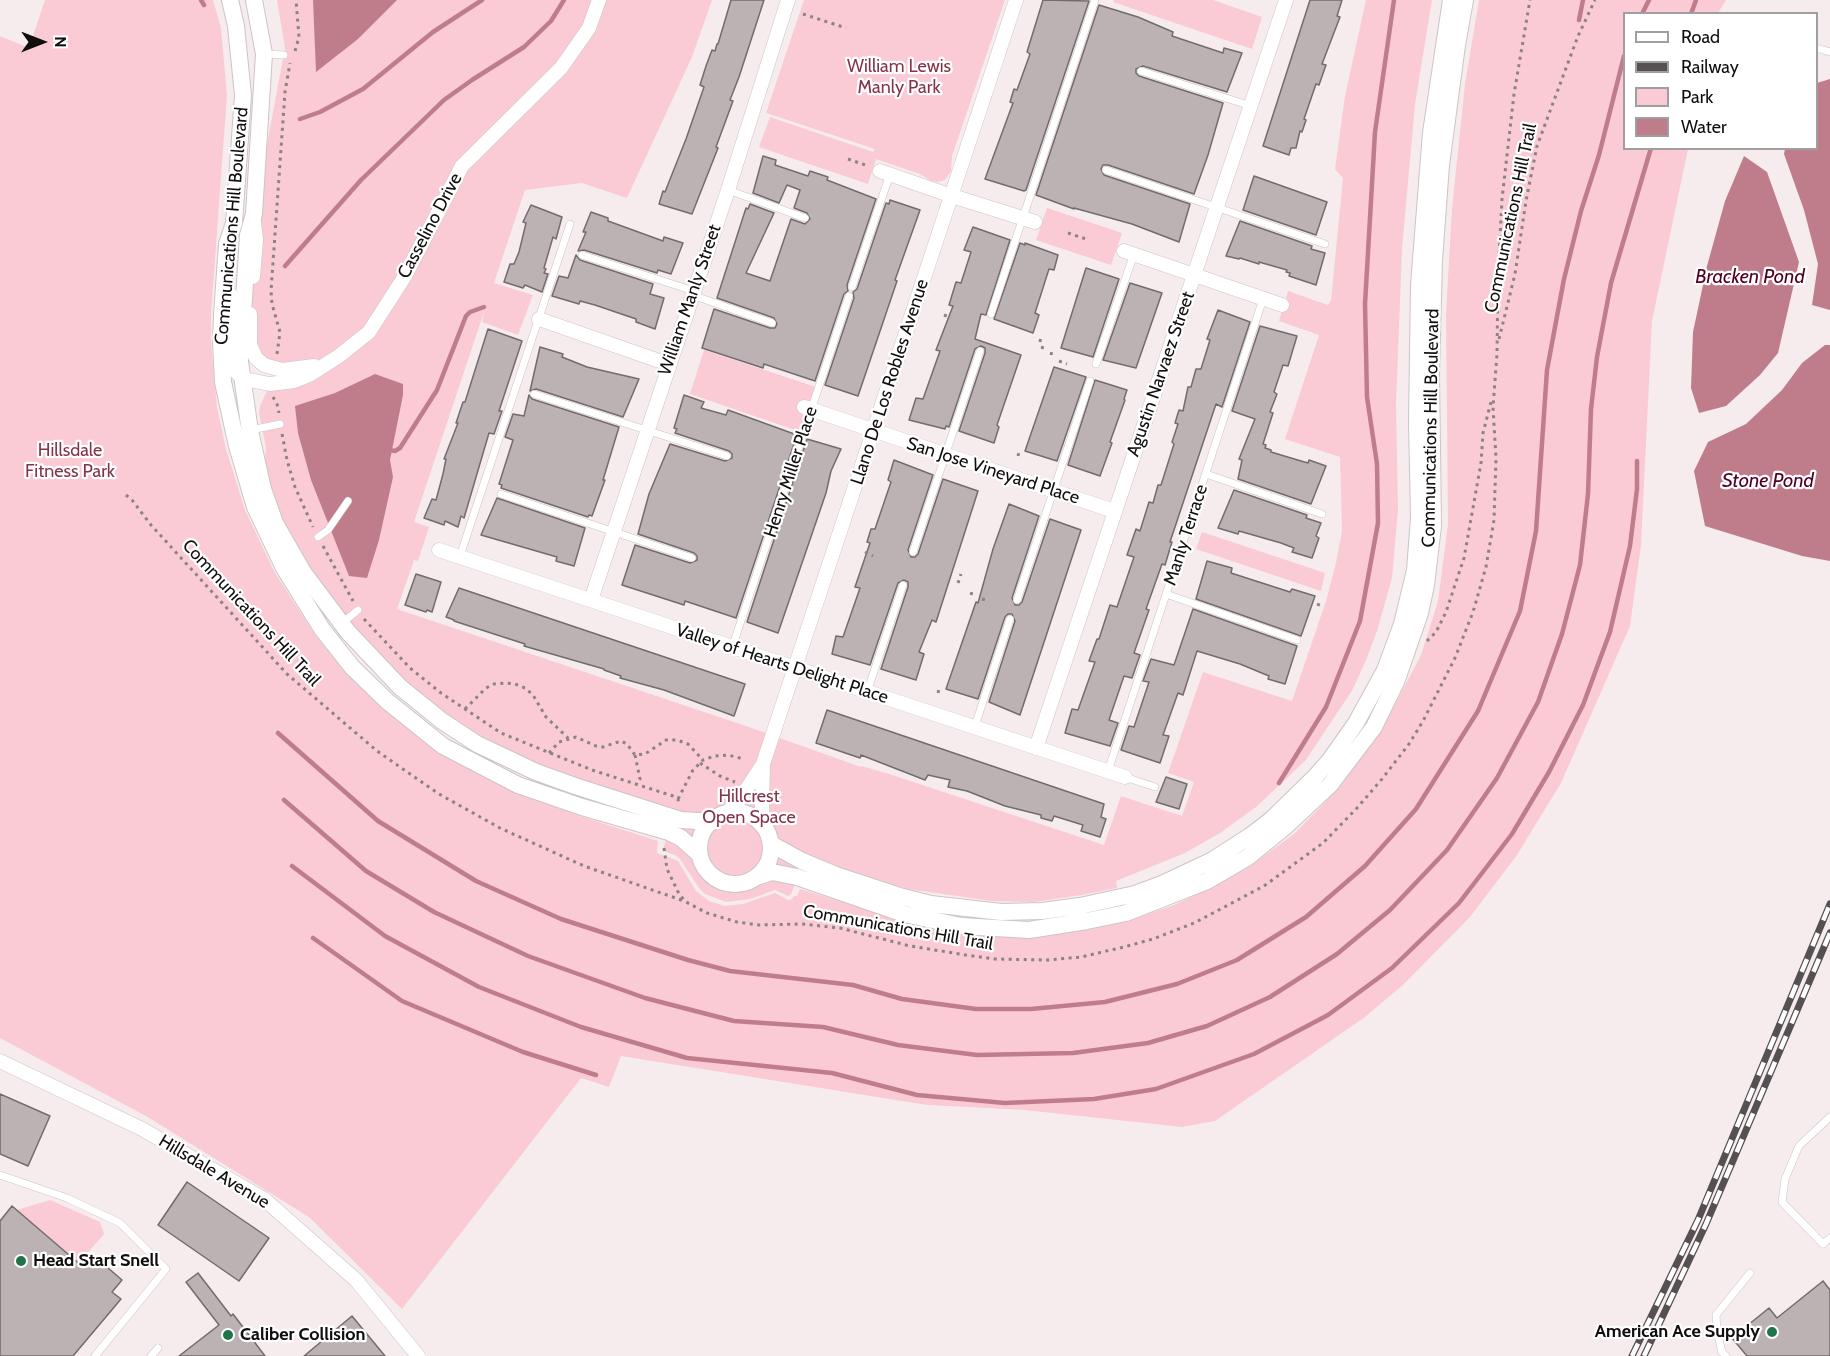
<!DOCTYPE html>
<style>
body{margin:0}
#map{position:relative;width:1830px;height:1356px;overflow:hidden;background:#f6eced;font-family:Cabin,sans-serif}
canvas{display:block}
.legend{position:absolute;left:1623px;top:12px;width:195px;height:138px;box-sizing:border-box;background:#fff;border:2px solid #a09f9f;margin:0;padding:8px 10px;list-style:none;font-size:18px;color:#110e0e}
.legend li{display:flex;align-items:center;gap:12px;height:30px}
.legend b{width:30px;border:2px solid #a09f9f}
.north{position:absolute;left:12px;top:12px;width:60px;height:60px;-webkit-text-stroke:4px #fff;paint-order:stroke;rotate:90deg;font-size:16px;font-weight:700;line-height:24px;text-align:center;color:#110e0e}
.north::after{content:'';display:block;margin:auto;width:21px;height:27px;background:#110e0e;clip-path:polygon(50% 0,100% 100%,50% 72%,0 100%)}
</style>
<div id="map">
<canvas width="1830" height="1356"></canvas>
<ul class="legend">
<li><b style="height:8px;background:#fff"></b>Road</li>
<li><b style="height:8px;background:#555051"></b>Railway</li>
<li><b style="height:16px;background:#facbd4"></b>Park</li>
<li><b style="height:16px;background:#bf7d8c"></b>Water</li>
</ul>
<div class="north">N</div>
</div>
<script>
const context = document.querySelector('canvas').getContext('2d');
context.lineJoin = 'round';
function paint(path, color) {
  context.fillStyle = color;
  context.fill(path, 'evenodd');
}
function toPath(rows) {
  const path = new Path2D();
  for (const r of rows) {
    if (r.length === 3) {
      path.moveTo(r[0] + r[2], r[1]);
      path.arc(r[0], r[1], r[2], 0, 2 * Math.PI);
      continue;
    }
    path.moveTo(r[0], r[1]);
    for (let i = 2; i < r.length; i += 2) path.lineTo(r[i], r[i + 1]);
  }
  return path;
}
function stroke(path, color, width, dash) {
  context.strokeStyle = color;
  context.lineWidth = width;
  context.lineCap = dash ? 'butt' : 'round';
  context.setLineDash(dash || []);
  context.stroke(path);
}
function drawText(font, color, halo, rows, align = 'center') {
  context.font = font + ' Cabin,sans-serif';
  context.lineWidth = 4.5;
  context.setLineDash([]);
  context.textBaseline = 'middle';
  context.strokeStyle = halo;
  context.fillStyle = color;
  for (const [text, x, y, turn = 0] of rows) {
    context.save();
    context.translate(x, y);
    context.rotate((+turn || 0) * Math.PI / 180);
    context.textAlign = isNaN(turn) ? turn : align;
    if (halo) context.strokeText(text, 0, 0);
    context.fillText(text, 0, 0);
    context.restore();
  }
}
const green = toPath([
 [45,0,213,0,221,28,227,95,211,314,211,342,217,407,226,449,245,510,275,573,315,635,346,672,441,753,475,772,516,793,580,816,658,841,657,853,678,861,696,891,709,901,725,906,743,904,775,893,788,900,791,900,794,896,797,896,800,889,928,928,963,934,996,936,1033,936,1092,929,1131,920,1174,905,1212,887,1253,864,1294,834,1338,789,1381,731,1421,655,1438,601,1448,524,1446,314,1452,208,1465,84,1479,0,1726,0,1718,13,1624,14,1624,148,1688,149,1652,321,1641,545,1630,626,1561,783,1517,855,1470,917,1403,985,1365,1017,1215,1121,1182,1127,1025,1110,927,1105,621,1056,609,1087,581,1078,402,1309,309,1217,146,1116,0,1038,0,36,29,48],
 [277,0,712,0,692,57,627,198,582,183,525,190,494,283,533,295,518,335,482,322,485,309,414,522,429,527,418,561,414,560,397,609,746,726,861,767,862,766,892,775,1104,845,1121,796,1182,816,1194,782,1168,773,1203,672,1292,701,1326,601,1336,563,1342,531,1340,457,1285,439,1319,335,1279,321,1288,291,1328,305,1331,300,1343,178,1335,169,1345,96,1366,0,1432,0,1415,104,1402,249,1396,404,1398,510,1392,578,1377,631,1366,660,1353,689,1306,760,1256,807,1220,833,1185,853,1116,881,1117,888,1082,895,1034,902,992,901,908,889,806,857,791,894,788,896,775,890,750,899,726,902,705,894,699,888,680,859,675,855,663,851,665,842,674,819,477,744,348,632,263,489,266,447,259,413,260,406,270,384,291,370,256,358,250,313,254,214,285,48],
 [804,0,1005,0,952,156,951,171,945,180,937,182,931,181,920,174,876,159,868,184,759,147,770,117,873,152,875,149,766,113],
 [1114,0,1213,0,1262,17,1252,49,1113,2],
 [1047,208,1122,233,1111,265,1036,240],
 [704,350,822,389,807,434,690,394],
 [1202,532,1325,573,1321,591,1196,549],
 [50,1200,100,1222,104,1234,79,1263,17,1210]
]);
const water = toPath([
 [313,0,397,0,358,39,316,72],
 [1830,79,1830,310,1812,305,1818,264,1804,210,1784,154,1785,149,1816,148,1817,83],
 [1744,156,1767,172,1799,262,1778,353,1760,375,1726,406,1699,413,1691,388,1693,332,1707,266,1725,201],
 [1825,345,1830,345,1830,561,1802,556,1705,526,1694,471,1708,442,1746,424,1782,390,1802,363],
 [375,374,403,384,403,395,390,460,393,477,379,540,367,578,349,576,311,480,298,433,295,406,335,393]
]);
const stream = toPath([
 [201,0,204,5],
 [1642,14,1649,0],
 [1691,14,1696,0],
 [1579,20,1583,0],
 [300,119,320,112,363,89,433,32,482,0],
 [285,266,361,180,444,100,472,80,524,47,551,21,564,0],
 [388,450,395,451,400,448,437,390,466,316,470,312,484,307],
 [278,733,378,821,476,881,561,919,688,960,730,971,853,985,902,999,976,1009,1031,1009,1105,1002,1177,984,1237,960,1306,917,1365,866,1416,809,1478,711,1520,611,1536,531,1547,370,1564,279,1581,211,1599,155,1624,56],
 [1279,783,1326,707,1360,621,1378,523,1377,464,1367,397,1365,304,1375,132,1394,0],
 [284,800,366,871,434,912,528,956,645,998,734,1021,823,1027,898,1045,977,1055,1073,1053,1148,1043,1207,1026,1270,997,1337,954,1390,910,1447,850,1497,778,1538,702,1562,634,1580,565,1588,494,1591,409,1597,357,1611,283,1651,148],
 [292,866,385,936,479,987,581,1027,687,1058,832,1073,917,1095,1005,1103,1094,1099,1156,1089,1254,1054,1328,1015,1392,968,1459,903,1512,834,1549,772,1583,705,1610,632,1630,546,1637,489,1637,461],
 [313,938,402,1001,523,1052,596,1075]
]);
const building = toPath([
 [731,0,764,0,739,77,730,100,733,101,716,147,718,148,692,214,659,204,663,191,665,192,686,139,704,87,700,85,706,66,712,50,715,51,717,44,718,44,731,0],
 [1043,0,1089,1,1026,190,1024,191,985,179,1013,103,1010,102,1014,89,1017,90,1030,54,1027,52,1043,0],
 [1310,0,1342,0,1337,16,1340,17,1322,64,1326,65,1319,85,1316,84,1304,119,1306,120,1302,132,1300,131,1296,148,1291,148,1289,155,1263,146,1310,0],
 [1099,5,1138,17,1173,32,1172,36,1223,53,1224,48,1242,53,1227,92,1143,66,1136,69,1136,73,1139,76,1223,103,1208,155,1194,194,1108,165,1103,165,1101,169,1104,175,1190,204,1179,242,1132,224,1074,208,1074,209,1036,195,1099,5],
 [763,156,776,160,775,165,808,176,810,171,828,177,827,180,876,199,847,285,848,291,844,294,815,381,764,364,763,368,702,348,714,309,770,328,775,328,777,324,774,318,717,298,746,208,748,209,750,204,774,213,746,273,770,281,791,219,805,224,810,219,807,213,794,208,800,190,787,185,779,203,753,193,763,156],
 [1254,176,1327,202,1316,235,1243,210,1254,176],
 [890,200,920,210,895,280,897,281,858,396,825,385,854,298,853,292,857,289,886,203,889,204,890,200],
 [531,205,562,217,556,239,553,237,544,268,546,269,544,273,548,274,542,292,525,285,523,288,504,282,510,264,514,264,519,252,526,223,523,222,531,205],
 [591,212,608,218,608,221,663,241,664,237,683,243,671,274,658,270,657,273,584,250,578,251,586,232,583,232,591,212],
 [1240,221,1312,246,1311,249,1325,253,1316,285,1289,276,1290,273,1286,272,1287,270,1259,262,1259,264,1240,258,1239,259,1226,256,1240,221],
 [973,227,1010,240,986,315,981,314,975,339,1021,355,997,425,999,427,994,443,959,431,985,353,985,348,981,346,975,349,949,427,946,426,945,429,909,420,916,398,923,399,940,351,936,350,953,306,949,305,956,282,961,283,971,252,964,250,973,227],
 [1020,243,1025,245,1025,243,1058,255,1054,270,1049,269,1035,313,1039,315,1033,333,994,319,1020,243],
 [576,255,580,260,653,284,650,294,664,298,655,329,636,322,636,319,595,305,580,301,579,304,552,296,559,276,568,278,576,255],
 [1086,268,1119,279,1093,357,1061,348,1086,268],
 [1130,283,1162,293,1136,368,1103,360,1130,283],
 [1218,310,1250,322,1222,407,1216,404,1170,542,1172,542,1165,565,1162,564,1146,609,1149,610,1134,653,1140,655,1132,678,1124,676,1109,720,1118,723,1110,746,1065,733,1072,709,1078,710,1095,662,1089,661,1097,639,1099,639,1110,605,1117,607,1134,557,1127,555,1136,529,1140,531,1149,502,1153,503,1158,485,1161,485,1174,444,1172,442,1178,424,1175,423,1179,410,1183,411,1188,387,1191,387,1196,369,1201,369,1210,340,1207,339,1218,310],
 [1260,326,1297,336,1288,366,1283,365,1274,392,1277,394,1270,412,1273,413,1263,444,1266,445,1265,448,1271,450,1271,452,1301,461,1308,463,1309,460,1326,466,1311,504,1238,479,1242,460,1239,459,1255,419,1232,411,1260,326],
 [488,329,522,341,499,411,502,411,494,434,489,433,464,518,461,516,458,527,445,521,444,525,424,518,432,499,436,500,443,474,446,459,444,459,458,423,456,423,463,402,465,402,488,329],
 [540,347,563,354,562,357,587,367,639,379,623,417,536,389,530,391,540,347],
 [1054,367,1086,377,1057,461,1025,451,1054,367],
 [1095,380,1127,390,1124,399,1125,400,1110,442,1112,443,1100,476,1068,465,1095,380],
 [529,395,532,399,619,427,603,480,605,480,592,516,589,515,588,517,501,488,502,485,499,484,513,440,505,437,513,414,524,416,529,395],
 [684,395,704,402,701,408,726,415,728,410,797,435,736,618,685,601,684,605,622,585,635,545,690,563,697,560,697,556,694,553,638,534,649,494,670,444,725,461,732,458,732,454,729,451,675,433,677,429,674,428,684,395],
 [807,439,841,449,831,471,826,493,778,633,747,622,807,439],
 [894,460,933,475,908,550,911,557,915,557,918,554,943,479,978,491,936,622,932,620,919,652,924,654,916,680,881,669,908,587,908,582,904,580,898,583,870,665,832,654,836,636,843,637,860,588,855,587,870,543,867,542,871,529,875,529,891,482,888,480,894,460],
 [1234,490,1307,515,1306,518,1321,523,1316,536,1319,538,1312,558,1292,552,1294,548,1281,543,1239,531,1238,534,1218,528,1234,490],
 [497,498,585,528,574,566,556,561,557,557,481,535,497,498],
 [1009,504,1039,516,1012,598,1015,605,1019,605,1022,602,1050,519,1081,530,1020,715,989,702,1015,621,1012,614,1008,614,1005,617,978,699,946,689,976,602,978,603,993,549,1009,504],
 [1207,561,1232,568,1231,573,1290,592,1292,589,1315,596,1301,636,1196,599,1207,561],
 [416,574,441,582,432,612,427,610,426,612,405,605,416,574],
 [459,588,745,684,734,716,664,690,620,678,621,676,604,670,604,669,524,646,525,644,454,621,454,620,446,617,459,588],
 [1193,609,1297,646,1285,684,1268,679,1269,676,1240,664,1197,651,1183,695,1178,693,1163,735,1169,736,1160,763,1121,750,1129,726,1134,727,1149,682,1143,681,1151,659,1174,665,1193,609],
 [827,710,1104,804,1101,817,1106,819,1100,837,1081,831,1083,825,1054,816,1052,821,1041,818,1041,815,1005,806,967,791,948,787,950,780,928,775,925,780,861,755,860,758,816,743,827,710],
 [1166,777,1187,784,1179,809,1156,802,1166,777],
 [0,1094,50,1116,28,1166,0,1154,0,1094],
 [187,1182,269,1238,239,1281,158,1225,187,1182],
 [12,1206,83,1267,93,1255,122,1280,112,1292,121,1299,73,1356,0,1356,0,1221,12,1206],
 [198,1273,231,1316,233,1314,265,1356,179,1356,219,1325,186,1282,198,1273],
 [1823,1281,1830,1290,1830,1356,1747,1356,1732,1338,1769,1308,1777,1318,1823,1281],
 [352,1316,385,1356,304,1356,352,1316]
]);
const path = toPath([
 [803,14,846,28],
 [295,51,299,37,296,0],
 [848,159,868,166],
 [1068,233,1089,240],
 [944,315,951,318],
 [1499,339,1515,274,1526,201,1537,146,1578,36,1595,0],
 [1040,342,1041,336],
 [1041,347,1046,349],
 [277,354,280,332,272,304,271,291,285,92,290,63],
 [1051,355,1052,351],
 [1059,361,1067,364],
 [273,397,277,404,279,413],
 [282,434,287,460,295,487,313,527],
 [1018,456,1019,452],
 [126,495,132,500,151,525,287,674,377,751,439,794,500,828,584,866,684,901],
 [323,546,353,601],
 [865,552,873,556],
 [958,583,961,574],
 [971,595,973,588],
 [982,599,989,601],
 [1318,606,1319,603],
 [364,619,410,668,441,693,501,733,592,770,673,796,678,799,679,805],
 [1427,641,1436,632,1446,612,1464,558,1481,463,1483,433,1492,398],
 [938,693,939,689],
 [465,709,486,688,494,684,506,683,515,684,525,688,533,695,546,717,568,738],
 [549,753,559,742,576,737,596,746,603,747,621,741,627,744,635,755,645,754,666,740,677,740,688,744,703,760],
 [635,755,640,779,638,784],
 [700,763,720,776,735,782],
 [678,799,693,770,703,760,715,756,728,755,744,759],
 [664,848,667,869,679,894,686,902,707,913,737,922,759,925,802,924,840,928,910,946,966,955,995,959,1048,960,1081,957,1124,947,1153,939,1194,923,1264,886,1323,843,1357,808,1382,779,1409,744,1423,721,1455,658,1473,612,1486,567,1494,520,1496,458,1493,407,1497,354,1498,276,1502,199,1514,94,1530,0]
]);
const service = toPath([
 [1816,48,1830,52],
 [264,54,284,55],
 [1141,71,1251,106],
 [1106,170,1325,244],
 [728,190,805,218],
 [582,255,694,291],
 [852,287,890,174],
 [692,295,772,323],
 [991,314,1095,0],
 [1096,364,1134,254],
 [534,394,727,456],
 [251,430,280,424],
 [1206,474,1322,514],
 [501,494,692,558],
 [318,537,328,530,348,501],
 [913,552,980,351],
 [460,556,570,224],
 [1166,594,1297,640],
 [1017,600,1090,381],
 [341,624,358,610],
 [732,648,849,296],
 [867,692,903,585],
 [975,726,1010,619],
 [1108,771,1263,299],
 [1125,777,1155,787],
 [1830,1117,1799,1146,1785,1179,1782,1202,1823,1244,1830,1238],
 [0,1175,67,1198,120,1223,166,1269,95,1356],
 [151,1356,158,1348],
 [1726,1356,1722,1352,1717,1331,1716,1315,1750,1273]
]);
const minor = toPath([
 [880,171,952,196,1035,222],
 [1124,251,1282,305],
 [253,277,256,240,254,222],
 [231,295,233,363,237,373,244,379,270,384,294,381,309,375,339,356,369,332,405,276,462,166,561,68,589,28,599,0],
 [250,314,250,345,256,358,264,365,282,370,314,366],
 [539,319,668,364],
 [804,407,1114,511],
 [439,550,1125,777],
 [591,600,728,190,788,0],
 [1036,748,1286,0],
 [725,814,738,802,763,764],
 [764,827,762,807,763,764,1016,0],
 [0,1061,142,1129,264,1199,356,1280,418,1356]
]);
const tertiary = toPath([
 [230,0,236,26,243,95,234,223,227,244,222,315,221,341,223,382,237,446,255,507,284,568,322,629,352,667,387,701,443,746,518,785,582,807,669,832,681,838,699,854],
 [254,0,264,54,254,214,248,235,240,362,250,431,263,489,275,523,303,572,348,632,400,687,442,721,477,744,536,772,575,786,681,820,712,822],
 [735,848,36],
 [771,844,802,861,836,875,903,897,931,904,1001,912,1042,911,1080,906,1135,894,1162,884,1211,861,1250,836,1271,820,1315,777,1330,760,1356,723,1385,670,1402,624,1415,570,1419,518,1417,422,1419,285,1431,133,1451,0],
 [756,877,772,872,797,877,904,914,961,926,1029,930,1087,921,1126,913,1207,881,1248,857,1286,826,1330,785,1374,727,1396,682,1420,613,1426,585,1433,526,1431,373,1434,260,1441,165,1457,45,1465,0]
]);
const rail = toPath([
 [1632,1356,1698,1220,1830,904],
 [1644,1356,1706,1224,1830,933]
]);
const markers = [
 [21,1261,6,"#1f7547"],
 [1772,1332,6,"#1f7547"],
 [228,1335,6,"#1f7547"]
];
const parkNames = [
 ["William Lewis",899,67],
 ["Manly Park",899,88],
 ["Hillsdale",70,451],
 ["Fitness Park",70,472],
 ["Hillcrest",749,797],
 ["Open Space",749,818]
];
const streetNames = [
 ["Communications Hill Trail",1511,218,-78],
 ["Communications Hill Boulevard",232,226,-85],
 ["Casselino Drive",430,226,-62],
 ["William Manly Street",690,300,-71],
 ["Agustin Narvaez Street",1161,374,-71],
 ["Llano De Los Robles Avenue",890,382,-72],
 ["Communications Hill Boulevard",1431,428,-89],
 ["San Jose Vineyard Place",993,471,18],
 ["Henry Miller Place",791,472,-72],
 ["Manly Terrace",1186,535,-72],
 ["Communications Hill Trail",251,613,47],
 ["Valley of Hearts Delight Place",782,664,18],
 ["Communications Hill Trail",898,928,10],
 ["Hillsdale Avenue",214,1172,31]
];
const poiNames = [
 ["Head Start Snell",33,1261],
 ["American Ace Supply",1760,1332,"right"],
 ["Caliber Collision",240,1335]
];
const waterNames = [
 ["Bracken Pond",1750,277],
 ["Stone Pond",1768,481]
];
paint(green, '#facbd4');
paint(water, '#bf7d8c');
stroke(stream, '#bf7d8c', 4.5);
paint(building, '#bcb2b4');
stroke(building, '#736b6c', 1.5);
stroke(service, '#cdc4c5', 8);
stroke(minor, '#cdc4c5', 15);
stroke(tertiary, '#cdc4c5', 18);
stroke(path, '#8a8383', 3, [3, 4.5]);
stroke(service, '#fff', 7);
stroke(minor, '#fff', 14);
stroke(tertiary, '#fff', 16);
stroke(rail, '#555051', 7);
stroke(rail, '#fff', 4.5, [14]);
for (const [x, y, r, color] of markers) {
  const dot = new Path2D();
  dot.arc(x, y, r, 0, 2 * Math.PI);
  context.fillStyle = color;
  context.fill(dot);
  stroke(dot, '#fff', 2);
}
drawText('18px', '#843349', '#fff', parkNames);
drawText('18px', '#110e0e', '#fff', streetNames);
drawText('bold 18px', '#110e0e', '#fff', poiNames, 'left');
drawText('italic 20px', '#520021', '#fff', waterNames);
</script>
